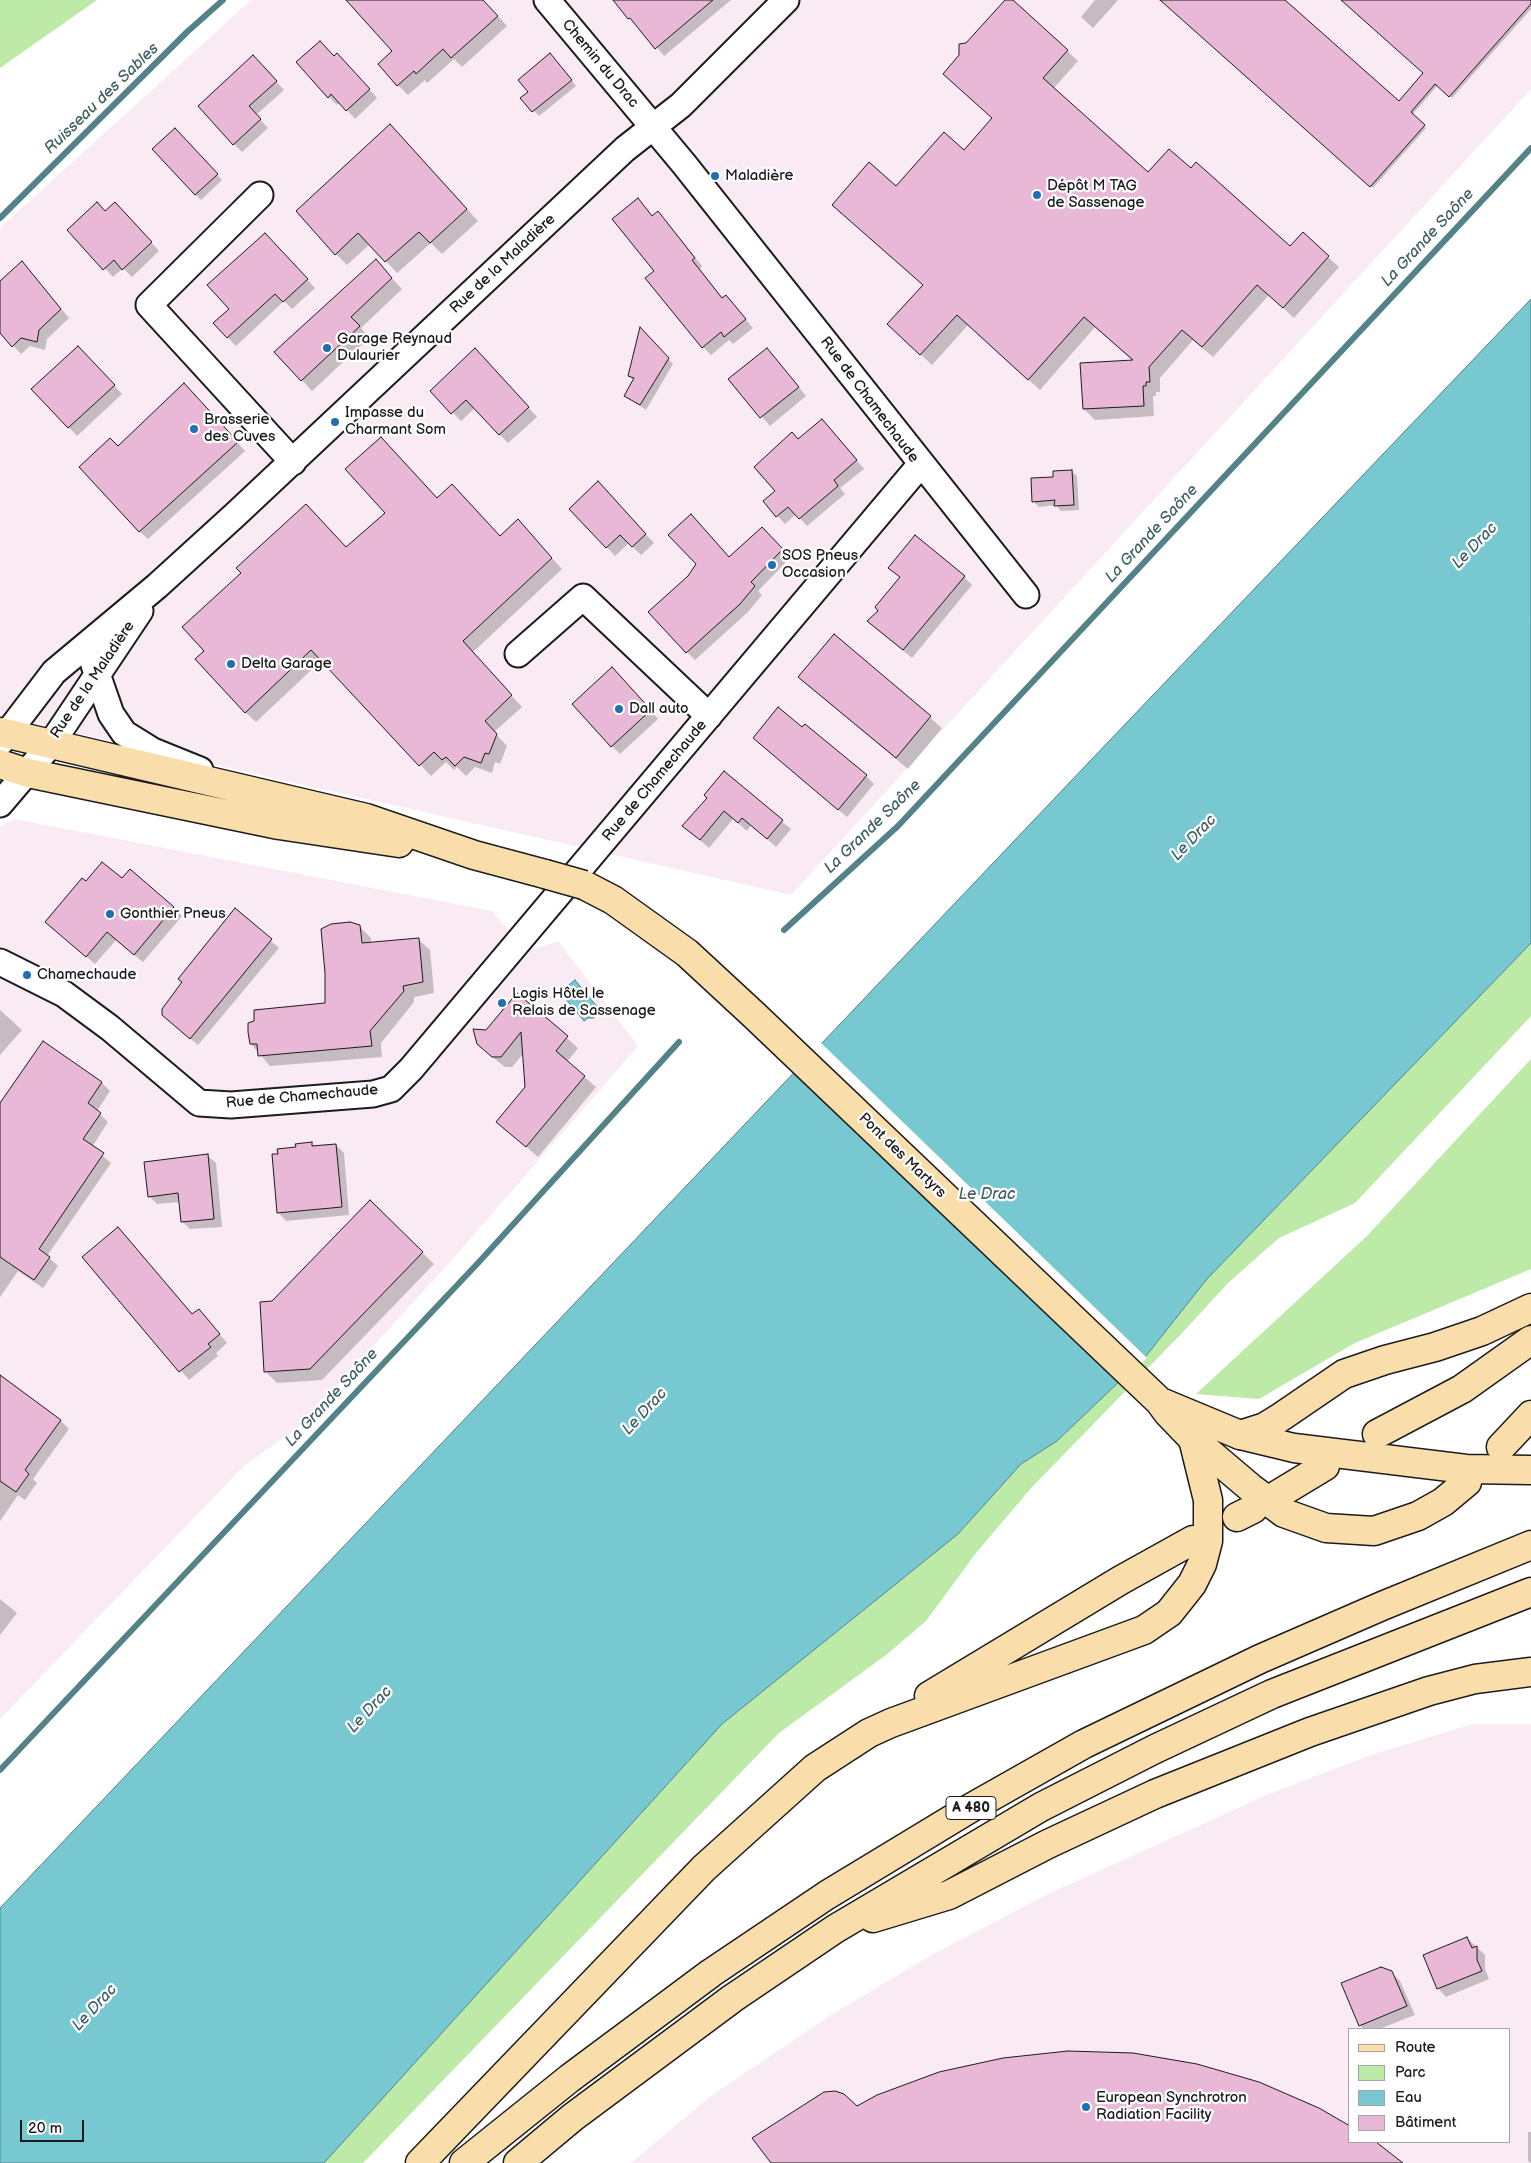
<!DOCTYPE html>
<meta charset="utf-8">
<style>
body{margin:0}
#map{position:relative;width:1531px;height:2163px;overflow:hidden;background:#fff;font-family:"Balsamiq Sans",sans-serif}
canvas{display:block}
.legend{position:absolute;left:1348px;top:2028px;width:162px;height:115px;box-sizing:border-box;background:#fff;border:1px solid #a4a4a4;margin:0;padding:6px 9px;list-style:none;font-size:15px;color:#1c1c1c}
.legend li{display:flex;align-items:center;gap:10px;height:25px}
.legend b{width:25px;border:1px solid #a4a4a4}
.scale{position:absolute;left:20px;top:2120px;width:64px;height:22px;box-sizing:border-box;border:2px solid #1c1c1c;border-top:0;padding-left:6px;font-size:15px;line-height:18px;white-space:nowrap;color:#1c1c1c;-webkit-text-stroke:4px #fff;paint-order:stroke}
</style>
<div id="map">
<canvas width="1531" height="2163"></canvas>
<ul class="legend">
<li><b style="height:6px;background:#f9deab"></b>Route</li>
<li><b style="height:14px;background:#bdeaa7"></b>Parc</li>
<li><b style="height:14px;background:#78c8d2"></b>Eau</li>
<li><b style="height:14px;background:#eab8d7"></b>Bâtiment</li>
</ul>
<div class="scale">20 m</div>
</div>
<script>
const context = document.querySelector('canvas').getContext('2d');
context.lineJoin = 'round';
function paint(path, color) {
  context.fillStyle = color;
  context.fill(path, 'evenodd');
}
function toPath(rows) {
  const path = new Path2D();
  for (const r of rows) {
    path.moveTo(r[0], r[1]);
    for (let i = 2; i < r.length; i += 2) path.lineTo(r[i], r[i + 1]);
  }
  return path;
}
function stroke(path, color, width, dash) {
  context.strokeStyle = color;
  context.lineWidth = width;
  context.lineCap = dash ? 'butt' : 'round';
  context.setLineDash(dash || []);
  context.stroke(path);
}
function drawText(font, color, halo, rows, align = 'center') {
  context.font = font + ' "Balsamiq Sans",sans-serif';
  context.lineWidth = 4.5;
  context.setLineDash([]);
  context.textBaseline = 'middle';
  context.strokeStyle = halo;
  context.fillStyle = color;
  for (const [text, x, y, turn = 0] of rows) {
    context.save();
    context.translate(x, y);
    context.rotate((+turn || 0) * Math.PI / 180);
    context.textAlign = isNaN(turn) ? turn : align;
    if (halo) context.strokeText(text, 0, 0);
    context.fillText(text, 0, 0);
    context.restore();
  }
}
const built = toPath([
 [251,0,1531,0,1531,89,791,895,0,716,0,228],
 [14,819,492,911,528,951,558,941,638,1046,450,1262,301,1425,244,1466,0,1719,0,827],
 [1473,1724,1531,1724,1531,2163,631,2163,711,2096,831,2015,930,1956,1046,1895,1269,1794,1371,1755],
 [1350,2029,1510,2029,1510,2142,1350,2142]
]);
const green = toPath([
 [0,0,97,0,0,68],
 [1531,943,1531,1016,1355,1203,1279,1238,1229,1282,1183,1332,1032,1487,976,1553,926,1621,886,1655,779,1733,363,2163,324,2163,722,1724,958,1534,1021,1464,1057,1441,1146,1356,1207,1279],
 [1531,1059,1531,1269,1355,1343,1259,1399,1196,1394,1367,1236]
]);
const water = toPath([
 [1531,299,1531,943,1207,1279,1146,1356,1057,1441,1021,1464,958,1534,722,1724,324,2163,0,2163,0,1908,1090,761,1531,299],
 [575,980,599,1009,595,1012,594,1018,588,1018,584,1021,560,992,575,980]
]);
const pier = toPath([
 [819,1041,1147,1358,1120,1384,793,1069]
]);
const shadow = toPath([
 [348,0,483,0,507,26,462,67,454,59,427,83,425,80,408,95,398,85,394,51],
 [619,0,731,0,664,56,638,25,629,18],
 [1007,0,1011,0,1078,61,1053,89,1148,174,1191,169,1290,248,1328,257,1339,267,1294,318,1269,295,1213,357,1193,340,1160,378,1160,392,1156,392,1156,396,1153,396,1154,416,1095,420,1084,409,1134,362,1095,327,1040,390,968,325,932,365,900,335,924,285,896,187,964,152,994,119,961,55,966,44],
 [1095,0,1118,0,1093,28,1081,17],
 [1162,0,1283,0,1399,103,1425,74,1342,0,1531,0,1531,9,1452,98,1438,85,1412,115,1426,128,1373,188],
 [334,57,345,63,377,98,355,119,340,102,337,105,329,97],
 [555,60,576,86,539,116,522,98,530,92],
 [261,65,284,90,256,115,268,128,242,152,234,144],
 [180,135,222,180,201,200,195,194],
 [401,137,478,221,442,254,431,243,397,273,370,244,347,265,336,254],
 [638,200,653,217,666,221,702,266,700,269,723,299,726,296,753,328,733,344,729,340,711,355,703,347,656,271],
 [124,212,159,251,132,277,123,268,113,277,69,230,106,213],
 [273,243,315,288,292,309,284,301,236,346,214,323,230,309],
 [30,272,69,318,47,339,45,350,30,346,21,354,0,331,0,283],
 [386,272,402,289,361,328,369,338,312,391,302,380],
 [641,330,673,364,646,410,625,395,634,381,629,376],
 [86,356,122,394,77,436,33,389],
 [484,358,537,417,508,443,475,408,461,421,432,391],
 [775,358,806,396,770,426,730,379],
 [192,393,245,451,148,539,139,531],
 [829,428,864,469,840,488,845,494,807,526,796,514,785,524,764,501,776,491],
 [1072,471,1077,476,1079,510,1061,511,1056,505,1039,507,1033,501,1055,478],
 [606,492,654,543,641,555,629,543,615,556,571,509],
 [438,499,500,537,528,532,562,569,472,653,522,707,494,732,507,746,500,764,495,762,492,773,475,767,466,776,457,767,454,770,446,762,431,776,322,660,256,722,245,712,347,549],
 [770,536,790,558,758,591,762,595,748,612,695,660,687,652,688,577,697,564,729,558],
 [964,577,972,585,912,658,877,629,880,611],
 [834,636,942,728,908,769,811,688],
 [620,677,658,719,620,754,612,746],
 [802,729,866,776,874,784,847,817,763,746],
 [724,773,791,829,776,847,751,825,747,831,733,819,709,848,684,826,709,798],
 [122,880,173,908,182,916,143,962,116,940,95,964,56,930,86,883],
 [235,910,279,948,198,1045,163,1015],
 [359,926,371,938,371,943,418,939,430,950,434,993,414,997,414,1002,381,1043,382,1057,270,1066,251,1044,326,1004,327,973],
 [517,994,578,1048,567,1062,596,1087,538,1157,498,1122,526,1088,524,1053,512,1067,505,1067,490,1055,486,1031],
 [0,1010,22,1030,0,1055],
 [43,1043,102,1083,110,1091,97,1111,108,1122,92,1147,111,1163,47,1256,58,1266,43,1288,18,1271,0,1297,0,1139],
 [311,1144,314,1147,336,1145,344,1153,349,1215,286,1221,278,1212,297,1148],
 [207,1155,216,1163,222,1227,190,1229,182,1221,180,1202,157,1204,149,1196],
 [370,1202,434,1264,322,1380,277,1383,265,1371],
 [118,1228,193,1315,207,1320,227,1343,216,1353,218,1356,189,1380,84,1257],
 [0,1377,61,1421,69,1429,33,1479,37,1483,25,1500,18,1495,0,1521],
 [0,1599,17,1613,0,1635],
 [1467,1938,1485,1955,1485,1969,1489,1979,1446,1997,1438,1988],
 [1391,1972,1400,1981,1415,2015,1379,2029,1364,2029,1360,2025],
 [1528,2132,1531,2132,1531,2163,1528,2161]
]);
const stream = toPath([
 [0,218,187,32,223,0],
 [784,930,898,826,1531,148],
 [0,1770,478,1263,679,1042]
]);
const building = toPath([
 [346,0,483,0,498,16,451,58,443,49,416,74,414,71,397,86,378,64,392,51,346,0],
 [613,0,713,0,655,49,630,18,628,19,613,0],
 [1005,0,1013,0,1068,50,1043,78,1148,172,1169,149,1191,168,1196,162,1290,246,1303,232,1329,256,1283,308,1257,285,1202,347,1182,330,1149,367,1150,382,1146,382,1146,386,1143,386,1144,406,1083,409,1080,363,1133,360,1084,317,1028,380,957,315,920,355,887,324,923,285,832,205,869,162,896,186,944,132,964,150,992,118,943,74,959,55,959,44,966,43,1005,0],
 [1160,0,1285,0,1399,101,1423,73,1341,0,1531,0,1531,4,1449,97,1435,84,1411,112,1425,125,1370,187,1160,0],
 [320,41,334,56,337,53,370,89,346,111,331,94,328,98,296,62,320,41],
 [550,53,572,80,532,112,520,98,528,92,518,80,550,53],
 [253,55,277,81,249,106,261,119,233,145,198,106,253,55],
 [390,124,467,209,430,243,419,232,385,262,358,233,335,255,296,211,390,124],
 [175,128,218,174,195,195,152,149,175,128],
 [638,198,652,216,658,211,695,258,692,260,722,298,726,295,746,319,724,337,721,332,702,348,645,278,654,271,612,219,638,198],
 [97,202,105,211,115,202,152,242,122,270,114,260,103,270,67,230,97,202],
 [265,233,308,279,283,302,275,294,227,338,213,323,229,309,207,285,265,233],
 [376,259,392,278,351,317,360,326,301,381,274,352,376,259],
 [22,261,61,309,39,330,37,342,21,338,12,347,0,333,0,281,22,261],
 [640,327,669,358,640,405,624,396,634,378,628,376,640,327],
 [78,346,115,385,68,428,31,389,78,346],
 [475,348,529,407,499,435,466,400,451,414,430,391,475,348],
 [767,348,799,387,760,418,728,379,767,348],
 [184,383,238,442,139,532,79,467,110,438,118,446,184,383],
 [822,419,857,460,834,480,838,486,799,519,788,507,776,517,763,501,775,491,754,467,792,432,798,439,822,419],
 [381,437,437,498,452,484,500,536,518,519,552,558,463,641,512,695,485,721,497,734,489,754,485,753,481,763,464,757,455,766,446,757,442,760,434,752,419,766,311,650,245,713,195,659,204,651,182,627,241,573,236,568,306,504,346,547,385,513,345,469,381,437],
 [1072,470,1074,505,1054,506,1055,500,1032,502,1031,478,1053,477,1053,471,1072,470],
 [598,481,646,534,632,547,620,535,606,548,569,509,598,481],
 [691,514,729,557,762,527,783,549,751,582,755,586,740,604,686,653,648,612,688,576,696,564,668,535,691,514],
 [915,535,965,576,903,650,867,621,878,611,875,607,900,577,888,568,915,535],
 [834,634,931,716,896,758,798,677,834,634],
 [612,667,651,710,611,747,572,704,612,667],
 [778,707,802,727,805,724,867,775,838,810,753,738,778,707],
 [724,771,783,820,767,839,742,818,738,823,724,811,700,840,682,826,707,798,704,795,724,771],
 [102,862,122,878,130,869,174,907,134,955,107,932,86,957,45,922,82,878,86,881,102,862],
 [235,908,272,939,190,1039,162,1015,162,1009,182,982,178,979,235,908],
 [350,922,360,925,362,943,419,938,423,982,403,986,404,991,370,1031,372,1046,258,1056,257,1044,250,1044,248,1032,248,1023,254,1021,254,1010,325,1003,325,973,321,929,331,924,350,922],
 [517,993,568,1036,556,1051,585,1076,526,1147,496,1122,525,1087,521,1032,501,1057,492,1057,477,1044,473,1029,486,1030,517,993],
 [43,1041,102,1082,88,1103,101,1113,83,1139,104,1153,39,1249,50,1257,34,1280,0,1257,0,1103,43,1041],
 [312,1142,312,1146,336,1144,342,1207,277,1213,272,1154,278,1154,277,1149,296,1147,295,1144,312,1142],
 [208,1154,214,1219,181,1222,178,1193,148,1197,144,1162,208,1154],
 [370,1200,423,1252,310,1369,264,1372,260,1302,272,1301,370,1200],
 [118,1227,192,1314,199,1309,220,1334,208,1344,211,1347,179,1372,82,1257,118,1227],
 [0,1375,61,1420,25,1470,29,1474,16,1492,0,1481,0,1375],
 [1467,1937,1472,1948,1477,1946,1477,1960,1482,1971,1437,1989,1423,1955,1467,1937],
 [1381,1967,1392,1971,1407,2006,1359,2026,1341,1983,1381,1967],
 [1068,2051,1133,2053,1197,2064,1259,2082,1319,2108,1350,2126,1350,2142,1376,2142,1403,2163,771,2163,752,2138,824,2092,835,2091,844,2094,857,2106,877,2095,939,2072,1003,2058,1068,2051]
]);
const minor = toPath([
 [547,0,684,164,1026,595],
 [260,195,149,305,293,462],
 [518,654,583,597,709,716],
 [94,665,111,714,124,733,153,751,200,770],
 [0,743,54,672,157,586,235,515,625,149,681,105,786,0],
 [0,804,51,744,140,611],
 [0,962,64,994,110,1028,199,1103,231,1105,373,1094,391,1089,411,1069,921,464]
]);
const major = toPath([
 [0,732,366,818,474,855,545,874],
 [0,764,28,773,279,825,399,843],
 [584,885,613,900,687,953,754,1015,1159,1401,1168,1413,1193,1439,1252,1489,1284,1513,1326,1528,1374,1531,1418,1516,1443,1502,1467,1482],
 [1163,1403,1240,1435,1265,1427,1278,1419,1344,1374,1385,1360,1435,1347,1482,1331,1531,1308],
 [1501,1447,1531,1415]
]);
const highway = toPath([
 [1377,1434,1462,1389,1531,1340],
 [1240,1435,1294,1448,1466,1469,1531,1470],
 [1277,1495,1325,1466],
 [1237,1517,1253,1509],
 [929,1696,1121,1580,1193,1540],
 [873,1918,949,1895,1048,1844,1155,1794,1310,1732,1429,1691,1475,1679,1531,1672],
 [420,2163,704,1868,815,1768,869,1733,891,1723,1144,1630,1169,1613,1192,1584,1202,1564,1208,1541,1208,1500,1193,1439],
 [464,2163,570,2078,711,1973,827,1895,969,1809,1084,1744,1260,1659,1382,1606,1531,1545],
 [518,2163,573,2117,733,1998,835,1929,1041,1807,1155,1749,1272,1694,1531,1592]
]);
const majorBridge = toPath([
 [545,874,584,885]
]);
const markers = [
 [715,176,5,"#1f6fb2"],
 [1037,195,5,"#1f6fb2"],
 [327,348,5,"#1f6fb2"],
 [335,422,5,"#1f6fb2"],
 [194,429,5,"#1f6fb2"],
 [772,565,5,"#1f6fb2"],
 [231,664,5,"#1f6fb2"],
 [619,709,5,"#1f6fb2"],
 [110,914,5,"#1f6fb2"],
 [27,975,5,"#1f6fb2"],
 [502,1003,5,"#1f6fb2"],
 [1086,2107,5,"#1f6fb2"]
];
const shields = [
 [971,1808,50]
];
const shieldNames = [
 ["A 480",971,1808]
];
const streetNames = [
 ["Chemin du Drac",600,64,50],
 ["Rue de la Maladière",503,264,-43],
 ["Rue de Chamechaude",869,400,53],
 ["Rue de la Maladière",93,680,-56],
 ["Rue de Chamechaude",655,781,-50],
 ["Rue de Chamechaude",302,1097,-5],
 ["Pont des Martyrs",902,1156,44]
];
const poiNames = [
 ["Maladière",725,176],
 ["Dépôt M TAG",1047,186],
 ["de Sassenage",1047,203],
 ["Garage Reynaud",337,339],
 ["Dulaurier",337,356],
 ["Impasse du",345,413],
 ["Charmant Som",345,430],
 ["Brasserie",204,420],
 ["des Cuves",204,437],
 ["SOS Pneus",782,556],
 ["Occasion",782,573],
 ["Delta Garage",241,664],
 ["Dall auto",629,709],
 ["Gonthier Pneus",120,914],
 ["Chamechaude",37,975],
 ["Logis Hôtel le",512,994],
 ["Relais de Sassenage",512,1011],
 ["European Synchrotron",1096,2098],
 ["Radiation Facility",1096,2115]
];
const waterNames = [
 ["Ruisseau des Sables",102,99,-44],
 ["La Grande Saône",1428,238,-47],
 ["La Grande Saône",1152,534,-47],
 ["Le Drac",1475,546,-46],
 ["La Grande Saône",873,827,-44],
 ["Le Drac",1194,838,-46],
 ["Le Drac",987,1195],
 ["La Grande Saône",332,1398,-47],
 ["Le Drac",645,1412,-47],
 ["Le Drac",370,1710,-47],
 ["Le Drac",95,2008,-47]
];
paint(built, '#f9eaf3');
paint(green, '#bdeaa7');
paint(water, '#78c8d2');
stroke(water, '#538389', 1);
paint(pier, '#fff');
paint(shadow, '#0003');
stroke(stream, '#538389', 6);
paint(building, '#eab8d7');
stroke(building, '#1c1c1c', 1);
stroke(minor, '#1c1c1c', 29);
stroke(major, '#1c1c1c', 31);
stroke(highway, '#1c1c1c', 31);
stroke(minor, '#fff', 25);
stroke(major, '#f9deab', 28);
stroke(highway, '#f9deab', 28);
stroke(majorBridge, '#1c1c1c', 31, []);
stroke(majorBridge, '#f9deab', 28);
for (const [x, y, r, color] of markers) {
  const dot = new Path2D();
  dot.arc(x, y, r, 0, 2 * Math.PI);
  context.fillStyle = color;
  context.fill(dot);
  stroke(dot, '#fff', 2);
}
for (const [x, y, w] of shields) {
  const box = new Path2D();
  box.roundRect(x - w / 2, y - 11.5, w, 23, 4);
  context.fillStyle = '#fff';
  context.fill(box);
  stroke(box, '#1c1c1c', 1);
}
drawText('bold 14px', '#1c1c1c', null, shieldNames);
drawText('15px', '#1c1c1c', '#fff', streetNames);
drawText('15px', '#1c1c1c', '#fff', poiNames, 'left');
drawText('italic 16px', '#416165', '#fff', waterNames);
</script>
